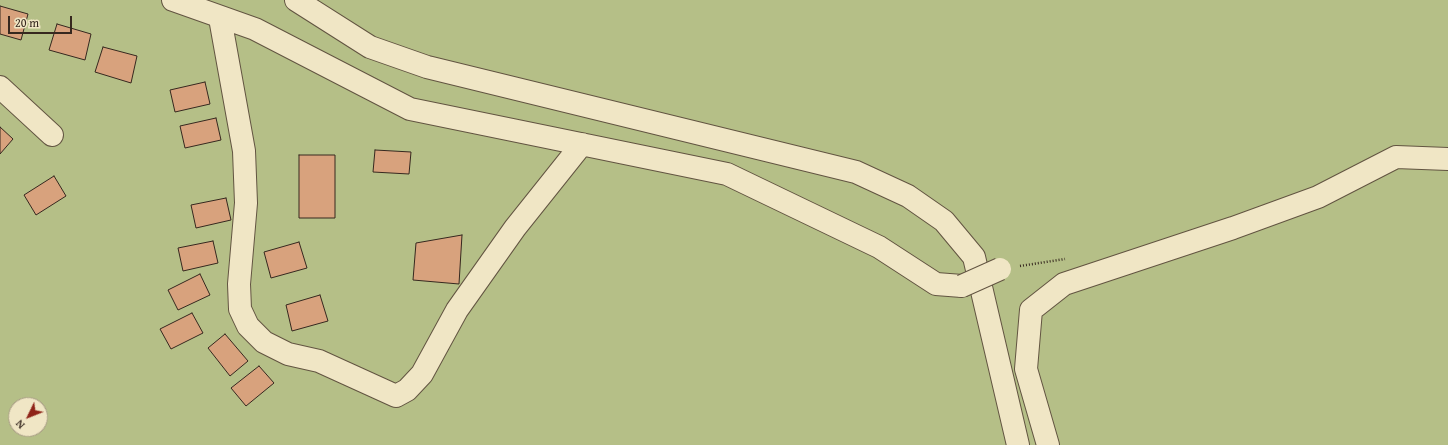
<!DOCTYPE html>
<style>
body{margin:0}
#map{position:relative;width:1448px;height:445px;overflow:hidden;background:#e8d9a6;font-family:"Gentium Book Plus",serif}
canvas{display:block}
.north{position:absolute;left:8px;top:397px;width:40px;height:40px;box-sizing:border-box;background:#f0e6c5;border:1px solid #a69a83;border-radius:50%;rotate:227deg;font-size:11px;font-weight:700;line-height:16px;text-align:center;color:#36281f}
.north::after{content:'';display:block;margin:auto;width:14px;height:18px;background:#8f2418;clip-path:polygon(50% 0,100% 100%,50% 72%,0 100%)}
.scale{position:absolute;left:8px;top:16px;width:64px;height:18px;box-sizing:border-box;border:2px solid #36281f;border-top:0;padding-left:5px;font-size:12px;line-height:14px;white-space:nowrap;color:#36281f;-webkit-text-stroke:3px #f0e6c5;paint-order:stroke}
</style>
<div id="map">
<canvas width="1448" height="445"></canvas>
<div class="north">N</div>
<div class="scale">20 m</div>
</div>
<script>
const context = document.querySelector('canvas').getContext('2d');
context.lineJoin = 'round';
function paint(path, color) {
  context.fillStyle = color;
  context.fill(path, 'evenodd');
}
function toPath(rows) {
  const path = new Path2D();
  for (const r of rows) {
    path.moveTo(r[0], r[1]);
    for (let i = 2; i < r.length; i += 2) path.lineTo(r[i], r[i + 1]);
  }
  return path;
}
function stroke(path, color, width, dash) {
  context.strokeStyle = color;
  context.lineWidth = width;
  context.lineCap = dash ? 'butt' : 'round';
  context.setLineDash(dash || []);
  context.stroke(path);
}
const green = toPath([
 [0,0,1448,0,1448,445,0,445],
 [16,405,40,405,40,429,16,429]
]);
const building = toPath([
 [0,6,28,14,21,40,0,34,0,6],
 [57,24,91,34,85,60,49,50,57,24],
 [103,47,137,56,131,83,95,72,103,47],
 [205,82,210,104,175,112,170,90,205,82],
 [216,118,221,140,185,148,180,126,216,118],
 [0,127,13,139,0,154,0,127],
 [375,150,411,152,409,174,373,172,375,150],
 [299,155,335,155,335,218,299,218,299,155],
 [54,176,66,196,36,215,24,195,54,176],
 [226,198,231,220,196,228,191,205,226,198],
 [462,235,459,284,413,280,416,243,462,235],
 [213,241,218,263,183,271,178,248,213,241],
 [299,242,307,268,271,278,264,252,299,242],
 [200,274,210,295,178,310,168,290,200,274],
 [320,295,328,321,292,331,286,305,320,295],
 [192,313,203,333,171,349,160,329,192,313],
 [225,334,248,361,230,376,208,348,225,334],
 [259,366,274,383,246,406,231,388,259,366]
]);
const path = toPath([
 [1020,266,1065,259]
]);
const minor = toPath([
 [173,0,255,29,410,109,727,174,879,247,936,284,962,286],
 [220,18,244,151,246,203,239,284,240,309,248,326,264,342,288,354,319,361,396,396,407,390,422,374,457,310,515,228,582,144],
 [0,87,52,135]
]);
const tertiary = toPath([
 [296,0,370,47,427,67,856,172,908,196,944,221,974,257,1018,445],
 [1048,445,1026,369,1031,310,1064,284,1233,228,1318,197,1396,157,1448,159]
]);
const minorBridge = toPath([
 [962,286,1000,269]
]);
paint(green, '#b5bf87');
paint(building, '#d8a27d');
stroke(building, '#36281f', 1);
stroke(minor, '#625441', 24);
stroke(tertiary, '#625441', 24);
stroke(path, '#36281f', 2.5, [1, 2]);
stroke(minor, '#f0e6c5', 22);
stroke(tertiary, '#f0e6c5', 22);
stroke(minorBridge, '#625441', 24, []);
stroke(minorBridge, '#f0e6c5', 22);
</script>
